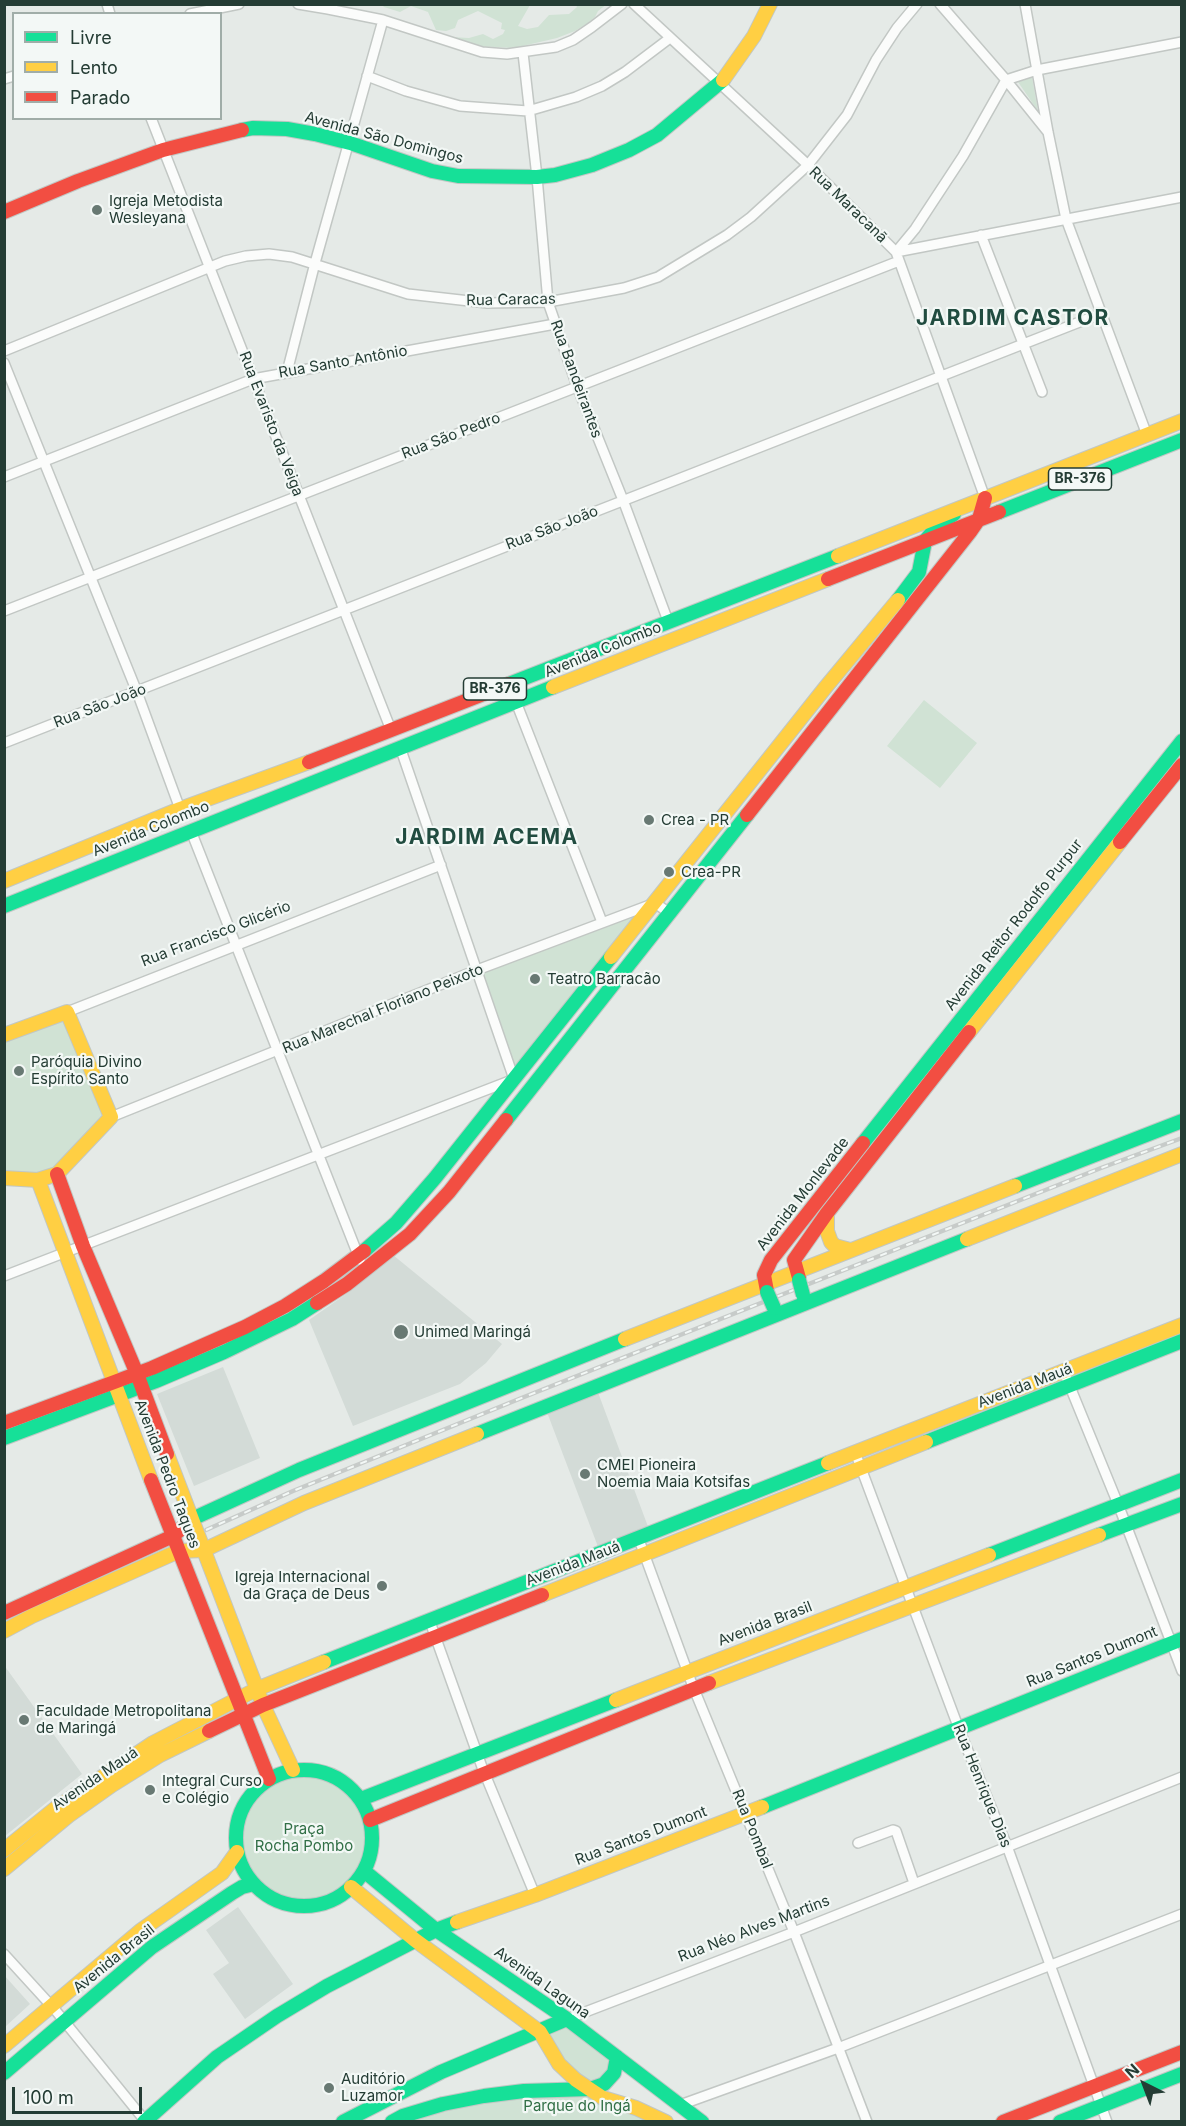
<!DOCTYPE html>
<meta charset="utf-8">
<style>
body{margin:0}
#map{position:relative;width:1186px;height:2126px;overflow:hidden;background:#e5eae7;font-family:Inter,sans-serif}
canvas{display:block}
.frame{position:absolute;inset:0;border:6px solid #243c34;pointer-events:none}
.legend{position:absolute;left:12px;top:12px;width:210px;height:108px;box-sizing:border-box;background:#f3f8f6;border:2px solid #a0ada8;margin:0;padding:8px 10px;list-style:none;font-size:18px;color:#243c34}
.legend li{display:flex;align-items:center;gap:12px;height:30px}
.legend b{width:30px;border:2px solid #a0ada8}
.north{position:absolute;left:1114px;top:2054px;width:60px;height:60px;-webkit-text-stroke:4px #f3f8f6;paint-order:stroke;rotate:318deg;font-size:16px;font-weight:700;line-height:24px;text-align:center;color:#243c34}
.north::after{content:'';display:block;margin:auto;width:21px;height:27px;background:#243c34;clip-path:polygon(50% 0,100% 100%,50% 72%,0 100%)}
.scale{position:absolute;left:12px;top:2087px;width:130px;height:27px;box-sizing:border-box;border:3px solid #243c34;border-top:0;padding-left:8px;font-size:18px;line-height:21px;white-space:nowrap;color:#243c34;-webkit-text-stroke:4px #f3f8f6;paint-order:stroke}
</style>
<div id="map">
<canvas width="1186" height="2126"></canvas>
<div class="frame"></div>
<ul class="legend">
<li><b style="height:8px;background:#16e098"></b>Livre</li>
<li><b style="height:8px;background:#ffcf43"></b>Lento</li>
<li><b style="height:8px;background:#f24e42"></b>Parado</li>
</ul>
<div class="north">N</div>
<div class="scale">100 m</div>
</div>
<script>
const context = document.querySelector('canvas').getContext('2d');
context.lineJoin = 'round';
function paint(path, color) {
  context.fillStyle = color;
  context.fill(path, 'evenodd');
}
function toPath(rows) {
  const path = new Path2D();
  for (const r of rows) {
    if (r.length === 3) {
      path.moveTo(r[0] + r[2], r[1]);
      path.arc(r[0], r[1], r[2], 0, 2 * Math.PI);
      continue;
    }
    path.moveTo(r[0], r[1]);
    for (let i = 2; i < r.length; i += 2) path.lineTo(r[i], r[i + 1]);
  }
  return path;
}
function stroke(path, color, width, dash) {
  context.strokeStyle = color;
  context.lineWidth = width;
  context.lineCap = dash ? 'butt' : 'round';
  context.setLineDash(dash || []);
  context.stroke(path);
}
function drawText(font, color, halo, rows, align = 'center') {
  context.font = font + ' Inter,sans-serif';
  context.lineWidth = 4.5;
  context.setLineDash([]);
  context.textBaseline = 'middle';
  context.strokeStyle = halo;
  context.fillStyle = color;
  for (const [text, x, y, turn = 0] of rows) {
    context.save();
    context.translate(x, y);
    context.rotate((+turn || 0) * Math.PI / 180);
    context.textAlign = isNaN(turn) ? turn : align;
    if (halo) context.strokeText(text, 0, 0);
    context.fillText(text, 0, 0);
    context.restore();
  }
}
const built = toPath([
 [393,1255,502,1344,486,1363,460,1384,353,1426,309,1320,352,1290],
 [223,1367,260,1458,194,1486,157,1394],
 [596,1387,650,1532,600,1552,545,1407],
 [4,1665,82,1774,5,1836,4,1836],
 [238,1907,293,1984,245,2019,213,1974,229,1963,206,1930],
 [4,1975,30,2004,5,2027,4,2027]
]);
const green = toPath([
 [607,4,598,11,595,17,588,23,575,31,557,38,514,48,476,46,450,37,469,38,483,34,493,39,503,34,505,30,501,29,502,23,478,11,458,20,455,28,446,31,436,30,428,12,411,6,400,12,384,7,382,5,530,5,518,26,527,29,538,27,549,15,569,14,577,7,576,5],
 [1032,77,1038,111,1018,82],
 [924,700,977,743,940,788,887,746],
 [655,903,514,1079,477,970],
 [67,1012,111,1117,57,1174,5,1178,5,1035],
 [304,1838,68],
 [567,2019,617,2057,614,2073,590,2089,666,2122,392,2122,443,2104,588,2089,540,2032]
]);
const street = toPath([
 [107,4,110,14],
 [298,4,328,9,383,20,482,52,507,54,556,47,573,40,592,27,622,4],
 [634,4,808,165,896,252,985,498],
 [940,4,1006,80,1047,131],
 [1025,4,1048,132,1066,219,1147,435],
 [190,14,239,4],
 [523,53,537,177,548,302,577,386,623,500,668,621],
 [367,76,406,91,460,106,528,111,576,97,602,86,625,72,670,38],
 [4,79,14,76],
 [151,118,391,730],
 [981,235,1042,392],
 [896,252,915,229,963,156,1006,80,1037,70,1182,42],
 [896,252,1182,197],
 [4,351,225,261,246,256,269,254,292,257,408,294,487,303,548,302,624,288,658,277,727,235,751,217,808,165,847,115,876,60,897,28,917,4],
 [4,363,137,692,180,809],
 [287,372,315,263,383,20],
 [4,477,253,379,555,324],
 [4,611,899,261],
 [516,702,602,922],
 [4,743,1100,314],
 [400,747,514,1079],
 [191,831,360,1260],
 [67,1012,441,865],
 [111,1117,477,970,655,903,668,912],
 [4,1276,512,1080],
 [1064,1372,1118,1504,1182,1671],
 [855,1452,959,1729,1007,1846,1107,2122],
 [638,1537,692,1684,794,1932,867,2122],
 [429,1619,482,1767,535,1895],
 [858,1843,893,1830,896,1831,914,1883],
 [4,1954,56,2011,146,2122],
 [567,2019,794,1932,1182,1777],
 [680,2105,838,2048,1182,1914]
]);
const fast = toPath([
 [242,130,253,128,287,129,315,134,350,143,432,171,458,176,537,177,555,175,592,165,629,150,657,135,723,80],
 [999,512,1182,440],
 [898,600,919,572,925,541,940,523,954,514],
 [509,684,838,556],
 [4,906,553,687],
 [506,1120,747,815],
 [863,1143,1182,741],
 [1015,1186,1182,1121],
 [364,1251,396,1223,435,1178,611,957],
 [477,1434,967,1239],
 [4,1438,156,1381,224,1352,292,1319,317,1303],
 [926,1442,1182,1341],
 [184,1526,192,1519,299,1470,625,1339],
 [1099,1535,1182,1504],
 [989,1555,1182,1480],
 [324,1662,828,1463],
 [304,1838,68],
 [361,1799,616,1700],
 [762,1807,1182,1639],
 [364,1871,436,1930,567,2019,702,2122],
 [4,2073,152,1947,232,1893,242,1887,254,1884],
 [144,2122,217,2057,277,2016,327,1986,436,1930,457,1922],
 [343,2122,441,2072,567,2019],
 [392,2122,403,2116,443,2104,484,2096,524,2091,590,2089,604,2084,614,2073,617,2057],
 [1060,2122,1182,2074]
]);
const slow = toPath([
 [723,80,754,36,770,4],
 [838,556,1182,421],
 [553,687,828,579],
 [4,881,180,809,309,762],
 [611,957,825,688,898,600],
 [969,1032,1120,842],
 [4,1035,67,1012,111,1117,57,1174,38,1180,4,1178],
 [38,1180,151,1480],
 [827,1213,827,1231,831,1242,835,1246,850,1250],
 [967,1239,1182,1154],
 [625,1339,1015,1186],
 [167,1454,263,1705,293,1770],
 [828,1463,1182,1325],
 [542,1595,926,1442],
 [4,1631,32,1616,179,1551,204,1550,304,1503,477,1434],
 [709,1683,1099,1535],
 [616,1700,989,1555],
 [4,1850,56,1808,153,1743,257,1689,324,1662],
 [4,1869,68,1816,112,1785,160,1755,209,1731],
 [351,1887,415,1940,540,2032,559,2064,576,2080,603,2098,636,2108,666,2122],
 [457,1922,535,1895,762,1807],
 [4,2046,140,1931,222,1873,237,1852]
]);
const jam = toPath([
 [4,212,78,181,163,150,242,130],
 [828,579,999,512],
 [309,762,509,684],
 [747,815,970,532,979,519,985,498],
 [1120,842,1182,765],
 [57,1174,83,1246,137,1374,167,1454],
 [799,1278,794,1260,827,1213,969,1032],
 [767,1291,764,1275,771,1260,863,1143],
 [317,1303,347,1284,410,1234,449,1192,506,1120],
 [4,1423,152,1368,245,1327,285,1306,324,1281,364,1251],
 [151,1480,269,1779],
 [4,1613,173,1536,184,1526],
 [209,1731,263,1705,542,1595],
 [370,1820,709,1683],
 [1003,2122,1182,2052]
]);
const rail = toPath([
 [206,1530,293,1491,524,1397,1101,1168,1182,1138]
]);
const fastBridge = toPath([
 [799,1280,803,1295],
 [767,1292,774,1308]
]);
const markers = [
 [97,210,6,"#687973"],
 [649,820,6,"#687973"],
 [669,872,6,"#687973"],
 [535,979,6,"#687973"],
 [19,1071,6,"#687973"],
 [401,1332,8,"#687973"],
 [585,1474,6,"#687973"],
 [382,1586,6,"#687973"],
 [24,1720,6,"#687973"],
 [150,1790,6,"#687973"],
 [329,2088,6,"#687973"]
];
const shields = [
 [1080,479,63],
 [495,689,63]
];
const shieldNames = [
 ["BR-376",1080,479],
 ["BR-376",495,689]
];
const streetNames = [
 ["Avenida São Domingos",384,138,15],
 ["Rua Maracanã",848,205,44],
 ["Rua Caracas",511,300,-1],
 ["Rua Santo Antônio",343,362,-10],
 ["Rua Bandeirantes",576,379,70],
 ["Rua Evaristo da Veiga",271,424,69],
 ["Rua São Pedro",451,436,-21],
 ["Rua São João",552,528,-21],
 ["Avenida Colombo",603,650,-22],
 ["Rua São João",100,706,-21],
 ["Avenida Colombo",151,829,-22],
 ["Avenida Reitor Rodolfo Purpur",1014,925,-52],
 ["Rua Francisco Glicério",216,934,-21],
 ["Rua Marechal Floriano Peixoto",383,1009,-22],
 ["Avenida Monlevade",803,1194,-52],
 ["Avenida Mauá",1025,1386,-21],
 ["Avenida Pedro Taques",167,1474,69],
 ["Avenida Mauá",573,1564,-21],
 ["Avenida Brasil",765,1624,-21],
 ["Rua Santos Dumont",1092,1657,-22],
 ["Avenida Mauá",95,1779,-34],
 ["Rua Henrique Dias",982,1786,68],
 ["Rua Pombal",752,1829,68],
 ["Rua Santos Dumont",641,1836,-21],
 ["Rua Néo Alves Martins",754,1929,-21],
 ["Avenida Brasil",114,1959,-39],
 ["Avenida Laguna",542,1983,35]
];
const poiNames = [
 ["Igreja Metodista",109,201],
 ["Wesleyana",109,218],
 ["Crea - PR",661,820],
 ["Crea-PR",681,872],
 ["Teatro Barracão",547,979],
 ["Paróquia Divino",31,1062],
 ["Espírito Santo",31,1079],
 ["Unimed Maringá",414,1332],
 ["CMEI Pioneira",597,1465],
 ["Noemia Maia Kotsifas",597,1482],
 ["Igreja Internacional",370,1577,"right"],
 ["da Graça de Deus",370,1594,"right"],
 ["Faculdade Metropolitana",36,1711],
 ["de Maringá",36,1728],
 ["Integral Curso",162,1781],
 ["e Colégio",162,1798],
 ["Auditório",341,2079],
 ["Luzamor",341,2096]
];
const parkNames = [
 ["Praça",304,1829],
 ["Rocha Pombo",304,1846],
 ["Parque do Ingá",577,2106]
];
const districtNames = [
 ["JARDIM CASTOR",1013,319],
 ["JARDIM ACEMA",487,838]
];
paint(built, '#d3dbd7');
paint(green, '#d0e2d4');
stroke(street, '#c2c7c4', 12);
stroke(fast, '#c1c7c4', 16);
stroke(slow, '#c1c7c4', 16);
stroke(jam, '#c1c7c4', 16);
stroke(street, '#fbfcfb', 9);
stroke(fast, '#16e098', 14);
stroke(slow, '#ffcf43', 14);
stroke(jam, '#f24e42', 14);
stroke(rail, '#c7cbc9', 4.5);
stroke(rail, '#f3f8f6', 2, [7]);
stroke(fastBridge, '#c1c7c4', 16, []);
stroke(fastBridge, '#16e098', 14);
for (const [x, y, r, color] of markers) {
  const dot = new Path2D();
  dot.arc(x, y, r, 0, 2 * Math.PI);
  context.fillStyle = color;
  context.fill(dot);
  stroke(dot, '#f3f8f6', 2);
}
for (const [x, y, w] of shields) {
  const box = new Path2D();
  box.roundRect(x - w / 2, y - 11, w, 22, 4.5);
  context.fillStyle = '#f3f8f6';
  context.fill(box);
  stroke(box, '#243c34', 1.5);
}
drawText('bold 14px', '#243c34', null, shieldNames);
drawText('15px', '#243c34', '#f3f8f6', streetNames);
drawText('15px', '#243c34', '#f3f8f6', poiNames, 'left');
drawText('15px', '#316f46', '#f3f8f6', parkNames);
context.letterSpacing = '1.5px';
drawText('bold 21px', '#214c40', '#f3f8f6', districtNames);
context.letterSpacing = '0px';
</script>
